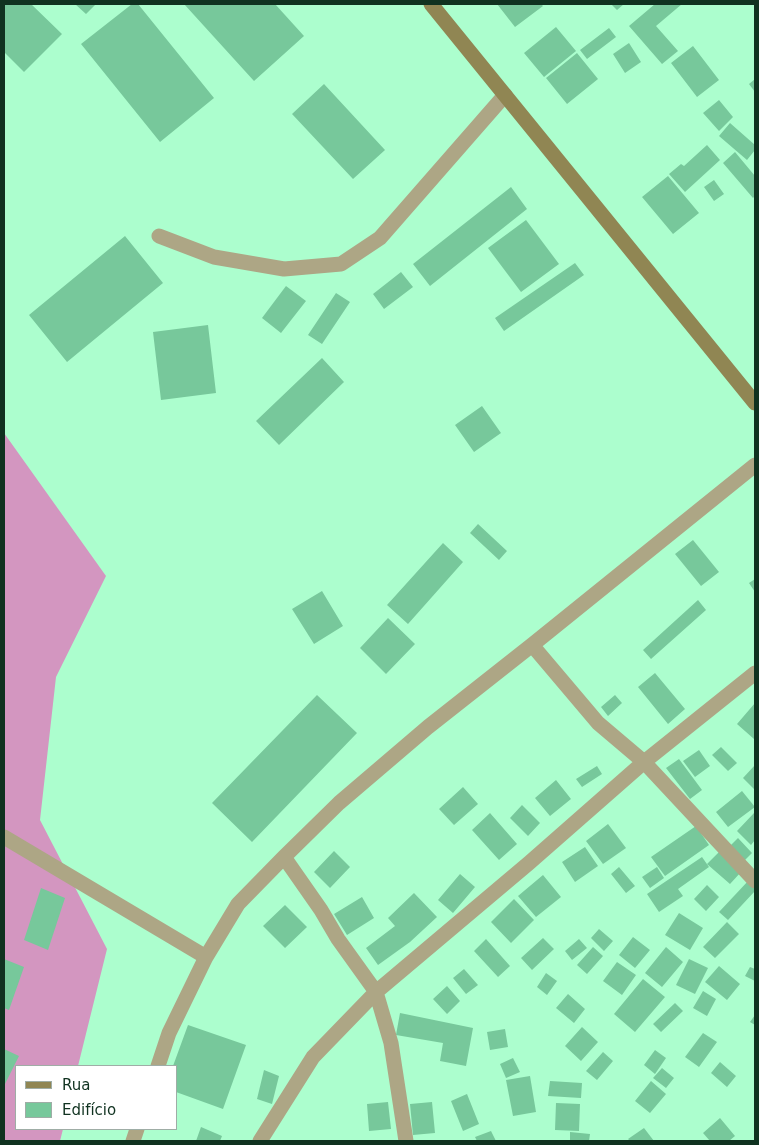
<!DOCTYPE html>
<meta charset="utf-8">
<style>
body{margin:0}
#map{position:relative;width:759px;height:1145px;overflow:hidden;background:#acfece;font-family:"DejaVu Sans",sans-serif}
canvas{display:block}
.frame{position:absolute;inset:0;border:5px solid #103220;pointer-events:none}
.legend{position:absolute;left:15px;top:1065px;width:162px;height:65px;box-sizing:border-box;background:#fff;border:1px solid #9fada6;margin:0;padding:6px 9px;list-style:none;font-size:15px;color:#103220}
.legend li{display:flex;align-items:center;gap:10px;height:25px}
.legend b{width:25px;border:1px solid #9fada6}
</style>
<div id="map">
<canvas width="759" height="1145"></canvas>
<div class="frame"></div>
<ul class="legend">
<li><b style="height:6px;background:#908653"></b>Rua</li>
<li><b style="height:14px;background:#77c89b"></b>Edifício</li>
</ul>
</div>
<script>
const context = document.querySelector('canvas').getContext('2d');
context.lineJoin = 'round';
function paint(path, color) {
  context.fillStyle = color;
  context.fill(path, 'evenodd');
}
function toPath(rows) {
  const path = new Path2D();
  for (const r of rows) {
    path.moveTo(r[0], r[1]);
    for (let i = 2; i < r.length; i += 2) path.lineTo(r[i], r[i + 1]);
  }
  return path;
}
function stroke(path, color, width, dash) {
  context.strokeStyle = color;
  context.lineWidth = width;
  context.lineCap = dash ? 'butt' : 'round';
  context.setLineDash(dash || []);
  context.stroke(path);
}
const forest = toPath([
 [4,433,106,576,56,677,40,820,107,949,78,1066,16,1066,16,1129,63,1129,60,1141,4,1141]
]);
const building = toPath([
 [4,4,31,4,62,34,24,72,4,52],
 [75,4,96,4,86,14],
 [132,4,138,4,214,98,160,142,81,44],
 [184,4,275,4,304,36,254,81],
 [497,4,541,4,543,6,515,27],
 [611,4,624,4,617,10],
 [655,4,682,4,656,26,678,51,662,64,629,26],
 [556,27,576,51,544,77,524,53],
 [609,28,616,37,587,59,580,50],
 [629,43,641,62,625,73,613,54],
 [693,46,719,80,697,97,671,63],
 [577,53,598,79,567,104,546,78],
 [755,79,755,92,749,84],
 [324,84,385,150,353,179,292,114],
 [719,100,733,117,719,131,703,113],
 [730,123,755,145,755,150,747,160,719,136],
 [707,145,720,160,685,192,669,174,681,164,684,166],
 [735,152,755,176,755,196,753,198,723,163],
 [668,176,699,213,673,234,642,197],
 [714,180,724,194,714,201,704,187],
 [511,187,527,209,430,286,413,264],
 [526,220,559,264,521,292,488,248],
 [125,236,163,283,67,362,29,315],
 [575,263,584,275,504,331,495,318],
 [401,272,413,287,384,309,373,294],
 [286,286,306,301,281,333,262,318],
 [336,293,350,302,322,344,308,335],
 [208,325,216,393,161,400,153,332],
 [322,358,344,382,279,445,256,421],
 [482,406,501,433,474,452,455,425],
 [478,524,507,551,499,560,470,533],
 [693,540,719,572,701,586,675,554],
 [443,543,463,562,408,624,387,605],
 [755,579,755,592,749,583],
 [322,591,343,626,314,644,292,609],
 [698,600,706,610,651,659,643,650],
 [388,618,415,644,386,674,360,648],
 [655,673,685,709,668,724,638,687],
 [317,695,357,733,252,842,212,803],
 [615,695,622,703,608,716,601,707],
 [755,703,755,737,754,739,737,724],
 [721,747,737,763,728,771,712,755],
 [699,750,710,766,695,777,683,761],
 [679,759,702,790,690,799,666,768],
 [755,765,755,790,743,778],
 [597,766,602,774,582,787,576,779],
 [556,780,571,799,550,816,535,798],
 [463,787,478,804,454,825,439,809],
 [742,791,755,807,728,827,716,812],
 [522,805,540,823,528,836,510,818],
 [490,813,517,844,499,860,472,830],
 [754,813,755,815,755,840,751,845,737,831],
 [608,824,626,848,603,864,586,841],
 [696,826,709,845,665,876,651,857],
 [738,838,752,853,744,861,730,846],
 [585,847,598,866,575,882,562,862],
 [334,851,350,867,330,888,314,872],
 [719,852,741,872,730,884,707,864],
 [702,857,709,867,678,889,683,896,659,912,647,894],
 [619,867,635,886,626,893,611,874],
 [657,867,664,878,650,888,642,877],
 [460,874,475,887,453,913,438,900],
 [543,875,561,897,536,917,518,896],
 [749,880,755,886,755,891,728,920,719,912],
 [707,885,719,897,706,911,694,899],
 [41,888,65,898,48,950,24,940],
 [414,893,437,917,410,942,378,965,366,948,395,926,388,918],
 [362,897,374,918,347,935,334,914],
 [514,899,534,920,511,943,491,922],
 [285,905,307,927,285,948,263,926],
 [679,913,703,928,690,950,665,935],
 [727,922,739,934,715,958,703,947],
 [599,929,613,941,604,951,591,938],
 [633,937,650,950,635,968,619,955],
 [543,938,554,949,532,970,521,958],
 [486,939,510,966,498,977,474,951],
 [579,939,587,948,572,960,565,951],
 [593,947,603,956,587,974,577,965],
 [666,947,683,962,662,987,645,973],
 [4,959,24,967,9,1010,4,1008],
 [689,959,708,968,695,994,676,985],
 [617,962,636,975,622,995,603,981],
 [719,966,740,984,727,1000,705,982],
 [750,967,755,969,755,981,745,976],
 [464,969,478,985,466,994,453,978],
 [546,973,557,981,547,995,537,987],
 [643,979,665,997,635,1032,614,1014],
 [447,986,460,1001,447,1014,433,999],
 [703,991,716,999,707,1016,693,1008],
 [568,994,585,1009,574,1023,556,1008],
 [675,1003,683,1011,661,1032,653,1024],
 [400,1013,473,1028,466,1066,440,1061,443,1043,396,1035],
 [755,1015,755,1025,750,1022],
 [188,1025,246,1045,223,1109,176,1092,176,1066,173,1066],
 [582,1027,598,1042,581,1061,565,1046],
 [505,1029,508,1047,490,1050,487,1032],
 [703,1033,717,1042,699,1067,685,1057],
 [4,1049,19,1056,4,1086],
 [655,1050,666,1058,655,1074,644,1065],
 [603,1052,613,1061,597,1080,586,1071],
 [513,1058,520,1072,506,1078,500,1064],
 [720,1062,736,1076,727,1087,711,1073],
 [662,1068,674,1078,666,1088,653,1078],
 [264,1070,279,1076,272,1104,257,1099],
 [530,1076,536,1112,513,1116,506,1080],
 [550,1081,582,1083,581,1098,548,1096],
 [651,1081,666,1094,650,1113,635,1101],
 [467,1094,479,1124,463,1131,451,1101],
 [388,1102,391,1129,369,1131,367,1104],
 [432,1102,435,1133,413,1135,410,1104],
 [556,1103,580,1104,579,1131,555,1130],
 [720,1118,735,1136,729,1141,710,1141,703,1133],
 [201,1127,222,1136,220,1141,196,1141],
 [644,1128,654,1141,630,1141,628,1139],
 [491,1131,496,1141,477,1141,475,1137],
 [570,1132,590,1134,589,1141,570,1141]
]);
const street = toPath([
 [159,236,214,257,284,269,341,264,380,238,505,95],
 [532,645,598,723,644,762,755,881],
 [4,837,206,957],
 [284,857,321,910,338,939,376,992,391,1043,406,1141],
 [158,1066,169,1033,206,957,238,904,284,857,339,803,428,727,532,645,755,465],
 [133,1141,137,1129],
 [260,1141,313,1057,376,992,529,863,644,762,755,673]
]);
const secondary = toPath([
 [431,4,755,403]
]);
paint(forest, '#d396c0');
paint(building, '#77c89b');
stroke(street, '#ada685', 15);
stroke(secondary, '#908653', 15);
</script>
